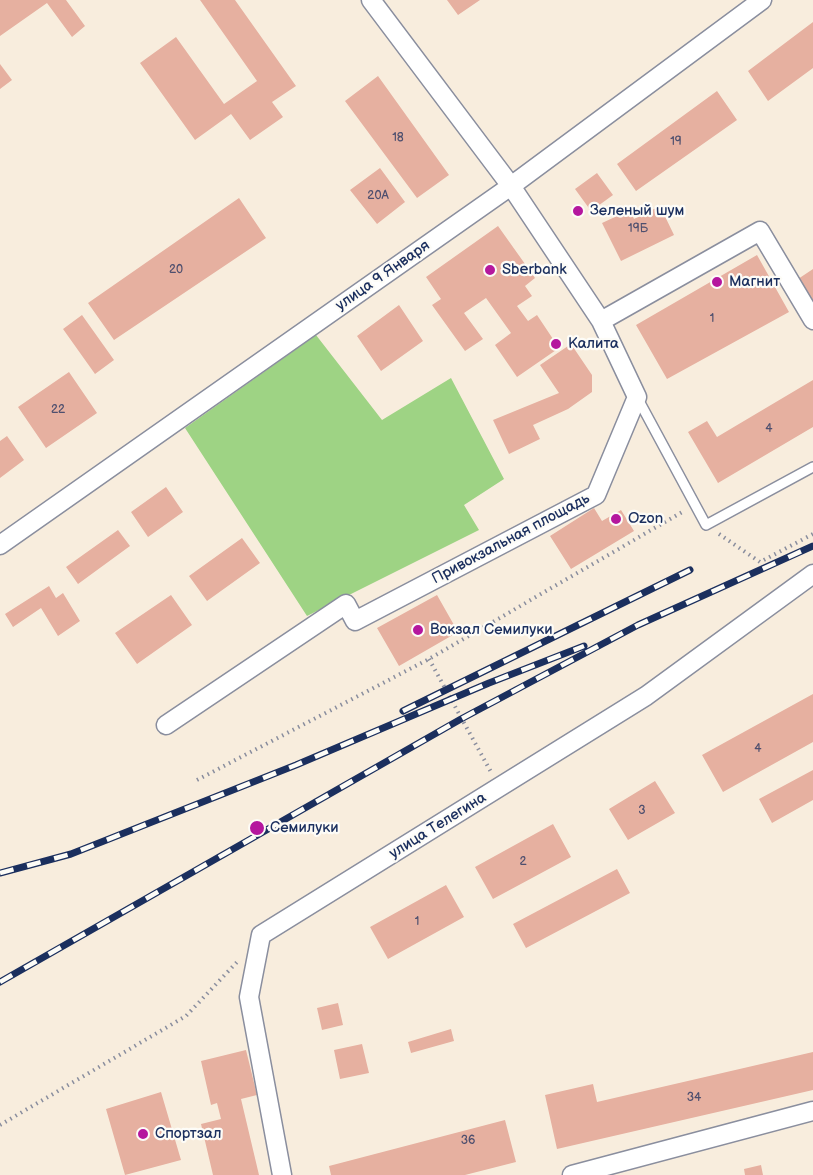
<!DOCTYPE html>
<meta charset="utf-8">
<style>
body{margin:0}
canvas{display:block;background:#f8eddd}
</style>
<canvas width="813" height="1175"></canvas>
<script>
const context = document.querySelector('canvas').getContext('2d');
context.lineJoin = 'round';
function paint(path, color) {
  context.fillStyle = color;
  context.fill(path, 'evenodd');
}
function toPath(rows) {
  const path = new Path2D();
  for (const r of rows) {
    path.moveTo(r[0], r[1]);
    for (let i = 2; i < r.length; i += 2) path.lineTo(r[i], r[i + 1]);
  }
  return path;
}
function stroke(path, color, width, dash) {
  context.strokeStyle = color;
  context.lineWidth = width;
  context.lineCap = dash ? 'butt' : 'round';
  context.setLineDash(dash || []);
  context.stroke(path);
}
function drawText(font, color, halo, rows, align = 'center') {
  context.font = font + ' "Balsamiq Sans",sans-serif';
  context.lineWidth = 4.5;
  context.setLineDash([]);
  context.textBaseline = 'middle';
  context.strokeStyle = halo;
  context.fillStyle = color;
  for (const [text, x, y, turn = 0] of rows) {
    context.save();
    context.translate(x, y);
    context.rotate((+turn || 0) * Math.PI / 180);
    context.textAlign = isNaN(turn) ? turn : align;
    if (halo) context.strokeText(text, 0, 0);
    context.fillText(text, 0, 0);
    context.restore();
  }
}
const green = toPath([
 [316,335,382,420,451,378,504,479,464,505,479,530,307,616,185,428]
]);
const building = toPath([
 [0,0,66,0,85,26,72,37,47,3,0,36],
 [200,0,235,0,296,86,272,102,283,117,250,140,231,114,195,140,140,63,176,37,224,104,257,81],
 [447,0,480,0,458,15],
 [813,22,813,68,768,101,748,71],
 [0,64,12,80,0,89],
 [378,76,449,175,417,198,345,101],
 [717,91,737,120,636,191,617,164],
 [380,168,405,202,377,224,350,190],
 [597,173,613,195,591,211,575,189],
 [239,198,266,238,114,340,88,303],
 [660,206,674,235,621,261,602,223,630,210,634,219],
 [498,226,535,278,525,286,532,296,517,306,528,321,537,315,559,348,517,377,495,345,511,333,486,298,464,313,483,339,465,351,432,305,441,299,426,277],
 [757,255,789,312,667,379,636,325],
 [813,269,813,304,798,279],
 [399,305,423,341,381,371,357,336],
 [82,315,114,360,95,374,63,329],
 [571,344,592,375,592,392,568,409,533,425,540,439,509,454,493,420,559,393,540,365],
 [69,372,97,413,46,448,18,407],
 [813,380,813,427,718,483,688,432,707,421,717,437],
 [7,436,24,460,0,478,0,441],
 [166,487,183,512,148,537,131,512],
 [594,508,602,521,621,510,634,531,571,569,550,536],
 [118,530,130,546,78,584,66,567],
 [242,538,260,563,207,601,189,576],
 [49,586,56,598,63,593,80,621,58,636,41,608,13,627,5,614],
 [171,595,192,625,137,664,115,633],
 [437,595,458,632,399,666,377,628],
 [813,694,813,742,723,792,702,755],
 [813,770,813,800,772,823,759,799],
 [655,781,675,813,628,840,609,809],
 [553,824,571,857,493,899,475,867],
 [617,869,630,893,526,948,513,924],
 [446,885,464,917,388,959,370,927],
 [338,1003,343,1025,322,1030,317,1008],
 [451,1029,454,1041,411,1053,408,1042],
 [362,1044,369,1073,340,1079,334,1050],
 [246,1050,257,1095,241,1099,259,1175,213,1175,201,1124,221,1119,217,1103,211,1105,201,1061],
 [813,1052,813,1090,557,1149,545,1095,593,1084,597,1102],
 [161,1092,181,1160,125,1175,106,1109],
 [505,1120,516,1162,465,1175,331,1175,329,1166],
 [761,1165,763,1175,745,1175,744,1169]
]);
const path = toPath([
 [719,534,760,562,813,534],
 [429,659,491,772],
 [197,780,429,659,684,511],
 [0,1125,186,1016,237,962]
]);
const lane = toPath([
 [638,399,706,525,813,467]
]);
const street = toPath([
 [601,321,760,231,813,320],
 [0,545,511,186,762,0],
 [166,725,346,604,355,621,596,495,637,397,601,321,511,186,371,0],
 [282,1175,249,997,261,935,646,696,813,574],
 [572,1175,813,1111]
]);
const rail = toPath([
 [403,711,690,570],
 [0,873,71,854,296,765,489,683,584,646],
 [0,982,461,719,638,625,813,546]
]);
const markers = [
 [578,211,6,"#b5179e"],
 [490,270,6,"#b5179e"],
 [717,282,6,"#b5179e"],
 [556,344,6,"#b5179e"],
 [616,519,6,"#b5179e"],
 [418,630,6,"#b5179e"],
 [257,828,8,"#b5179e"],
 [143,1134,6,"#b5179e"]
];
const numberNames = [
 ["18",398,138],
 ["19",676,142],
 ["20А",378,196],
 ["19Б",638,229],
 ["20",176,270],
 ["1",712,319],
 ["22",58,410],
 ["4",769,429],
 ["4",758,749],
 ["3",642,811],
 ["2",523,862],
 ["1",417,922],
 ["34",694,1098],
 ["36",468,1141]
];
const poiNames = [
 ["Зеленый шум",590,211],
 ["Sberbank",502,270],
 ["Магнит",729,282],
 ["Калита",568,344],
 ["Ozon",628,519],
 ["Вокзал Семилуки",430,630],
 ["Семилуки",270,828],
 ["Спортзал",155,1134]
];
const streetNames = [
 ["улица 9 Января",383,276,-35],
 ["Привокзальная площадь",511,539,-28],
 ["улица Телегина",438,826,-32]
];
paint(green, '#9ed384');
paint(building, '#e6b0a0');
stroke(lane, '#8a8e9e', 12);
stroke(street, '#8a8e9e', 21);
stroke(path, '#8a8e9e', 4, [1.5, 4.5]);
stroke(lane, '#fff', 9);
stroke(street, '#fff', 18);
stroke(rail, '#1b2f5e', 7);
stroke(rail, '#fdfcf7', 4.5, [14]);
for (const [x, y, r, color] of markers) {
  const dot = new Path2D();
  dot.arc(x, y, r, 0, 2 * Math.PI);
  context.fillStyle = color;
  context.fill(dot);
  stroke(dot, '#fdfcf7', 2);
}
drawText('12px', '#4e4f6e', null, numberNames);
drawText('15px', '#1b2f5e', '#fdfcf7', poiNames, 'left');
drawText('15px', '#1b2f5e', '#fdfcf7', streetNames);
</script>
